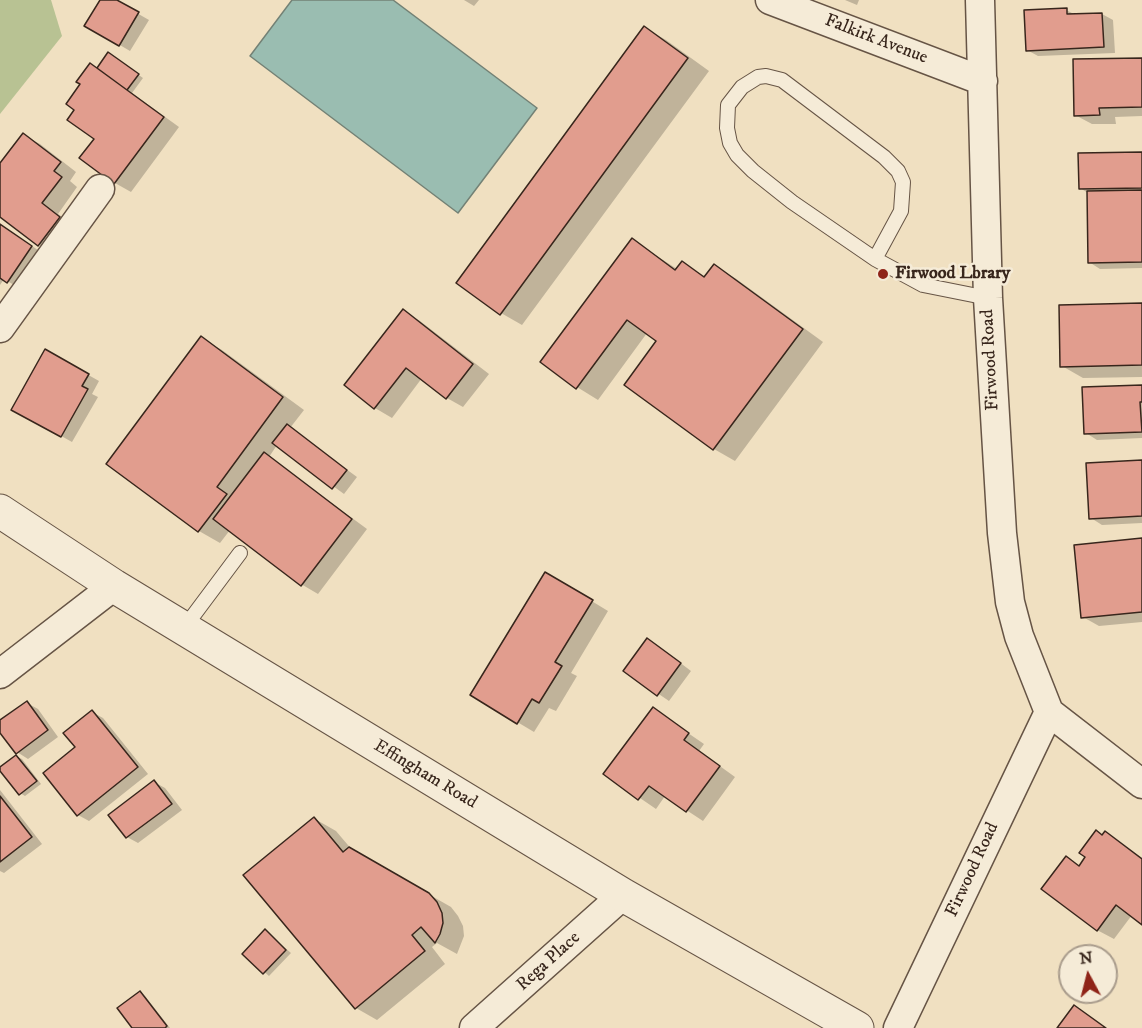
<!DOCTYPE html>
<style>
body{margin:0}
#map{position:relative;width:1142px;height:1028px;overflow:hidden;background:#f0e0c1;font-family:"IM FELL DW Pica",serif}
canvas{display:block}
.north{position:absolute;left:1058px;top:944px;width:60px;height:60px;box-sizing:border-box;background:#f5ebd7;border:2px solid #a99c8c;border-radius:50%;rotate:353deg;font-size:16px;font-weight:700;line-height:24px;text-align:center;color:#38261c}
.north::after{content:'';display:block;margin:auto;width:21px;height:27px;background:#8f2418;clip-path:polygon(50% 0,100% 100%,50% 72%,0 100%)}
</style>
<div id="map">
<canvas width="1142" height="1028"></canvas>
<div class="north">N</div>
</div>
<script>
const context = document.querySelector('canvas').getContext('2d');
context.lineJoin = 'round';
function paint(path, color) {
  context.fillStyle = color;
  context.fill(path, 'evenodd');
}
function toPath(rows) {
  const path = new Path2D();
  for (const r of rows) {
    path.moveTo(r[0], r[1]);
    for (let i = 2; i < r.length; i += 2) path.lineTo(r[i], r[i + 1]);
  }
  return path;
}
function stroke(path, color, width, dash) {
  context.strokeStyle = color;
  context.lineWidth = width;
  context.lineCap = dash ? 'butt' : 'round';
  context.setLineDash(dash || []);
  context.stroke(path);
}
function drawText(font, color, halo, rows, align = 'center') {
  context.font = font + ' "IM FELL DW Pica",serif';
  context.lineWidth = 5;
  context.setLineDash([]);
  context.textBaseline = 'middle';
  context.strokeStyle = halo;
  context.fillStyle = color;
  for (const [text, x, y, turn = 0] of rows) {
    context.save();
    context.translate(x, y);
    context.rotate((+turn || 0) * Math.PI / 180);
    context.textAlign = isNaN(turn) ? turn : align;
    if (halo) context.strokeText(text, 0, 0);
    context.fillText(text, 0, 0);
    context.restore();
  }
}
const green = toPath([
 [0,0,51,0,62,36,0,114]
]);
const water = toPath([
 [292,0,393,0,537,108,458,213,250,56,292,0]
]);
const shadow = toPath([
 [101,0,114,0,149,20,130,51,86,25],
 [464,0,479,0,474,6],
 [845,0,859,0,857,5],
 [1066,10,1076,15,1102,14,1113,20,1115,53,1038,56,1027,50],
 [645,28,666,40,709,71,522,325,501,313],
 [109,54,143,78,132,93,179,127,131,192,115,183,96,139,76,110,98,69],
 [1142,59,1142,116,1115,117,1116,124,1092,124,1075,115],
 [23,135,40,144,76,172,70,181,77,187,58,214,76,228,55,254,39,244,0,215,0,166],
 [1142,154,1142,268,1100,269,1089,262,1088,193,1080,188],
 [0,224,48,257,24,291,4,279,0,285],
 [632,240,677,269,682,263,706,277,714,266,735,278,823,342,735,461,714,449,626,384,658,341,647,333,598,400,577,387],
 [1142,305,1142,377,1083,378,1062,366],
 [404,311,420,321,489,374,463,407,447,398,422,378,392,418,375,408,346,385],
 [201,338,222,350,304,410,290,428,357,477,344,494,277,445,269,457,367,529,318,594,301,584,230,530,220,543,199,531,108,463],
 [46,351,99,381,92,394,98,397,72,442,13,409],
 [1142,386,1142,438,1097,440,1086,433],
 [1142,462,1142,523,1102,525,1091,518],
 [1142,540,1142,622,1099,626,1083,617],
 [562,583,608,611,571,673,577,676,556,711,549,708,534,732,472,695],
 [658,646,691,671,669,701,625,671],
 [27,703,38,709,58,737,28,759,17,752,0,730,0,722],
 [653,709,704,744,699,751,735,777,703,821,665,796,656,809,605,774],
 [92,712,103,718,148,774,89,821,78,815,77,748],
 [16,756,22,759,41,784,25,796,20,793],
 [154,782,165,788,182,810,138,843,127,837],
 [0,790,42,844,4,873,0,871],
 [315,819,336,831,353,851,451,907,458,916,463,926,464,936,457,954,437,943,432,947,445,964,377,1020,356,1008],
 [1106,833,1142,858,1142,923,1132,915,1114,939,1097,930,1066,858,1080,866],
 [265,931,291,953,269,976,244,954],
 [140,993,145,996,170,1028,134,1028]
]);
const building = toPath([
 [100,0,117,0,139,12,119,46,84,26,100,0],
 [1067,8,1067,14,1102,13,1104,47,1026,51,1024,10,1067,8],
 [644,26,688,58,500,315,456,283,644,26],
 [108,52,139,74,127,90,97,68,108,52],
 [1142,58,1142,107,1099,108,1100,115,1074,116,1073,59,1142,58],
 [90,63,164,117,114,184,79,158,94,139,67,120,74,110,66,104,80,84,76,82,90,63],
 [23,133,61,162,54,171,62,177,42,203,60,217,38,246,0,217,0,163,23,133],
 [1142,152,1142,188,1079,189,1078,153,1142,152],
 [1142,190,1142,262,1088,263,1087,191,1142,190],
 [0,224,32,246,7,283,0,278,0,224],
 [632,238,675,270,682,261,704,277,714,264,803,329,713,450,624,385,656,341,627,320,576,389,540,362,632,238],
 [1142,303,1142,365,1060,367,1059,305,1142,303],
 [403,309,473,364,446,399,406,368,374,409,344,385,403,309],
 [201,336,283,397,217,487,227,494,198,532,106,464,201,336],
 [45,349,89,374,82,386,88,389,61,437,11,410,45,349],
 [1142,385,1142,402,1140,402,1142,432,1084,434,1082,387,1142,385],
 [287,424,347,470,332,489,272,443,287,424],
 [264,452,352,519,301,586,213,519,264,452],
 [1142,460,1142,516,1089,519,1086,463,1142,460],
 [1142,538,1142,612,1081,618,1074,545,1142,538],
 [545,572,593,600,555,662,562,666,539,703,532,699,517,724,470,695,545,572],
 [647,638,681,663,657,696,623,671,647,638],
 [27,701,48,730,16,754,0,733,0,720,27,701],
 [653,707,689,733,684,740,720,766,686,812,649,786,638,800,603,774,653,707],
 [92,710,138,767,77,816,43,773,75,747,63,733,92,710],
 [16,755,37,781,19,795,0,771,0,767,16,755],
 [154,780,172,804,126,838,108,815,154,780],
 [0,796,32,837,0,862,0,796],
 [314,817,343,852,349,847,429,893,437,902,442,913,443,923,440,934,435,943,421,927,412,935,425,951,355,1009,243,875,314,817],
 [1096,830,1102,835,1105,831,1142,859,1142,925,1116,905,1097,931,1041,889,1066,856,1079,866,1085,857,1079,853,1096,830],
 [265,929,286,950,263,974,242,954,265,929],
 [140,991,167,1026,165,1028,132,1028,117,1008,140,991],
 [1074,1005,1106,1028,1057,1028,1074,1005]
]);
const service = toPath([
 [875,259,901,211,903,182,898,171,884,157,782,80,766,76,758,77,742,87,728,105,727,128,730,143,737,155,753,171,792,202,875,259,923,285,988,298],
 [184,628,240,553]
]);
const minor = toPath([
 [770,0,983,81],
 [980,0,988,298,1002,533,1010,602,1019,636,1049,712,1142,784],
 [0,328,100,189],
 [0,674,114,586],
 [474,1028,623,895],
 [898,1028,1049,712]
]);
const tertiary = toPath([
 [0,511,114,586,623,895,857,1028]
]);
const markers = [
 [883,274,6,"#8f2418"]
];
const streetNames = [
 ["Falkirk Avenue",876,40,21],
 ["Firwood Road",991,360,-93],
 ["Effingham Road",425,775,31],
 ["Firwood Road",973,870,-65],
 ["Rega Place",549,962,-42]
];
const poiNames = [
 ["Firwood Lbrary",895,274]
];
paint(green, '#b8c293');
paint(water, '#9abdb1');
stroke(water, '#738175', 1.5);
paint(shadow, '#0003');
paint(building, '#e19d8e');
stroke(building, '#38261c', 1.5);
stroke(service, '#665445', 16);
stroke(minor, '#665445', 31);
stroke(tertiary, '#665445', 35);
stroke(service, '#f5ebd7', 14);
stroke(minor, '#f5ebd7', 28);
stroke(tertiary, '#f5ebd7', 33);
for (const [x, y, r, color] of markers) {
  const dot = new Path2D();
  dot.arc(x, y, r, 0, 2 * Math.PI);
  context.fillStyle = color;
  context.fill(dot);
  stroke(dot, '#f5ebd7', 2);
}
drawText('18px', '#38261c', '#f5ebd7', streetNames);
drawText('bold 18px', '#38261c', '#f5ebd7', poiNames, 'left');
</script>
